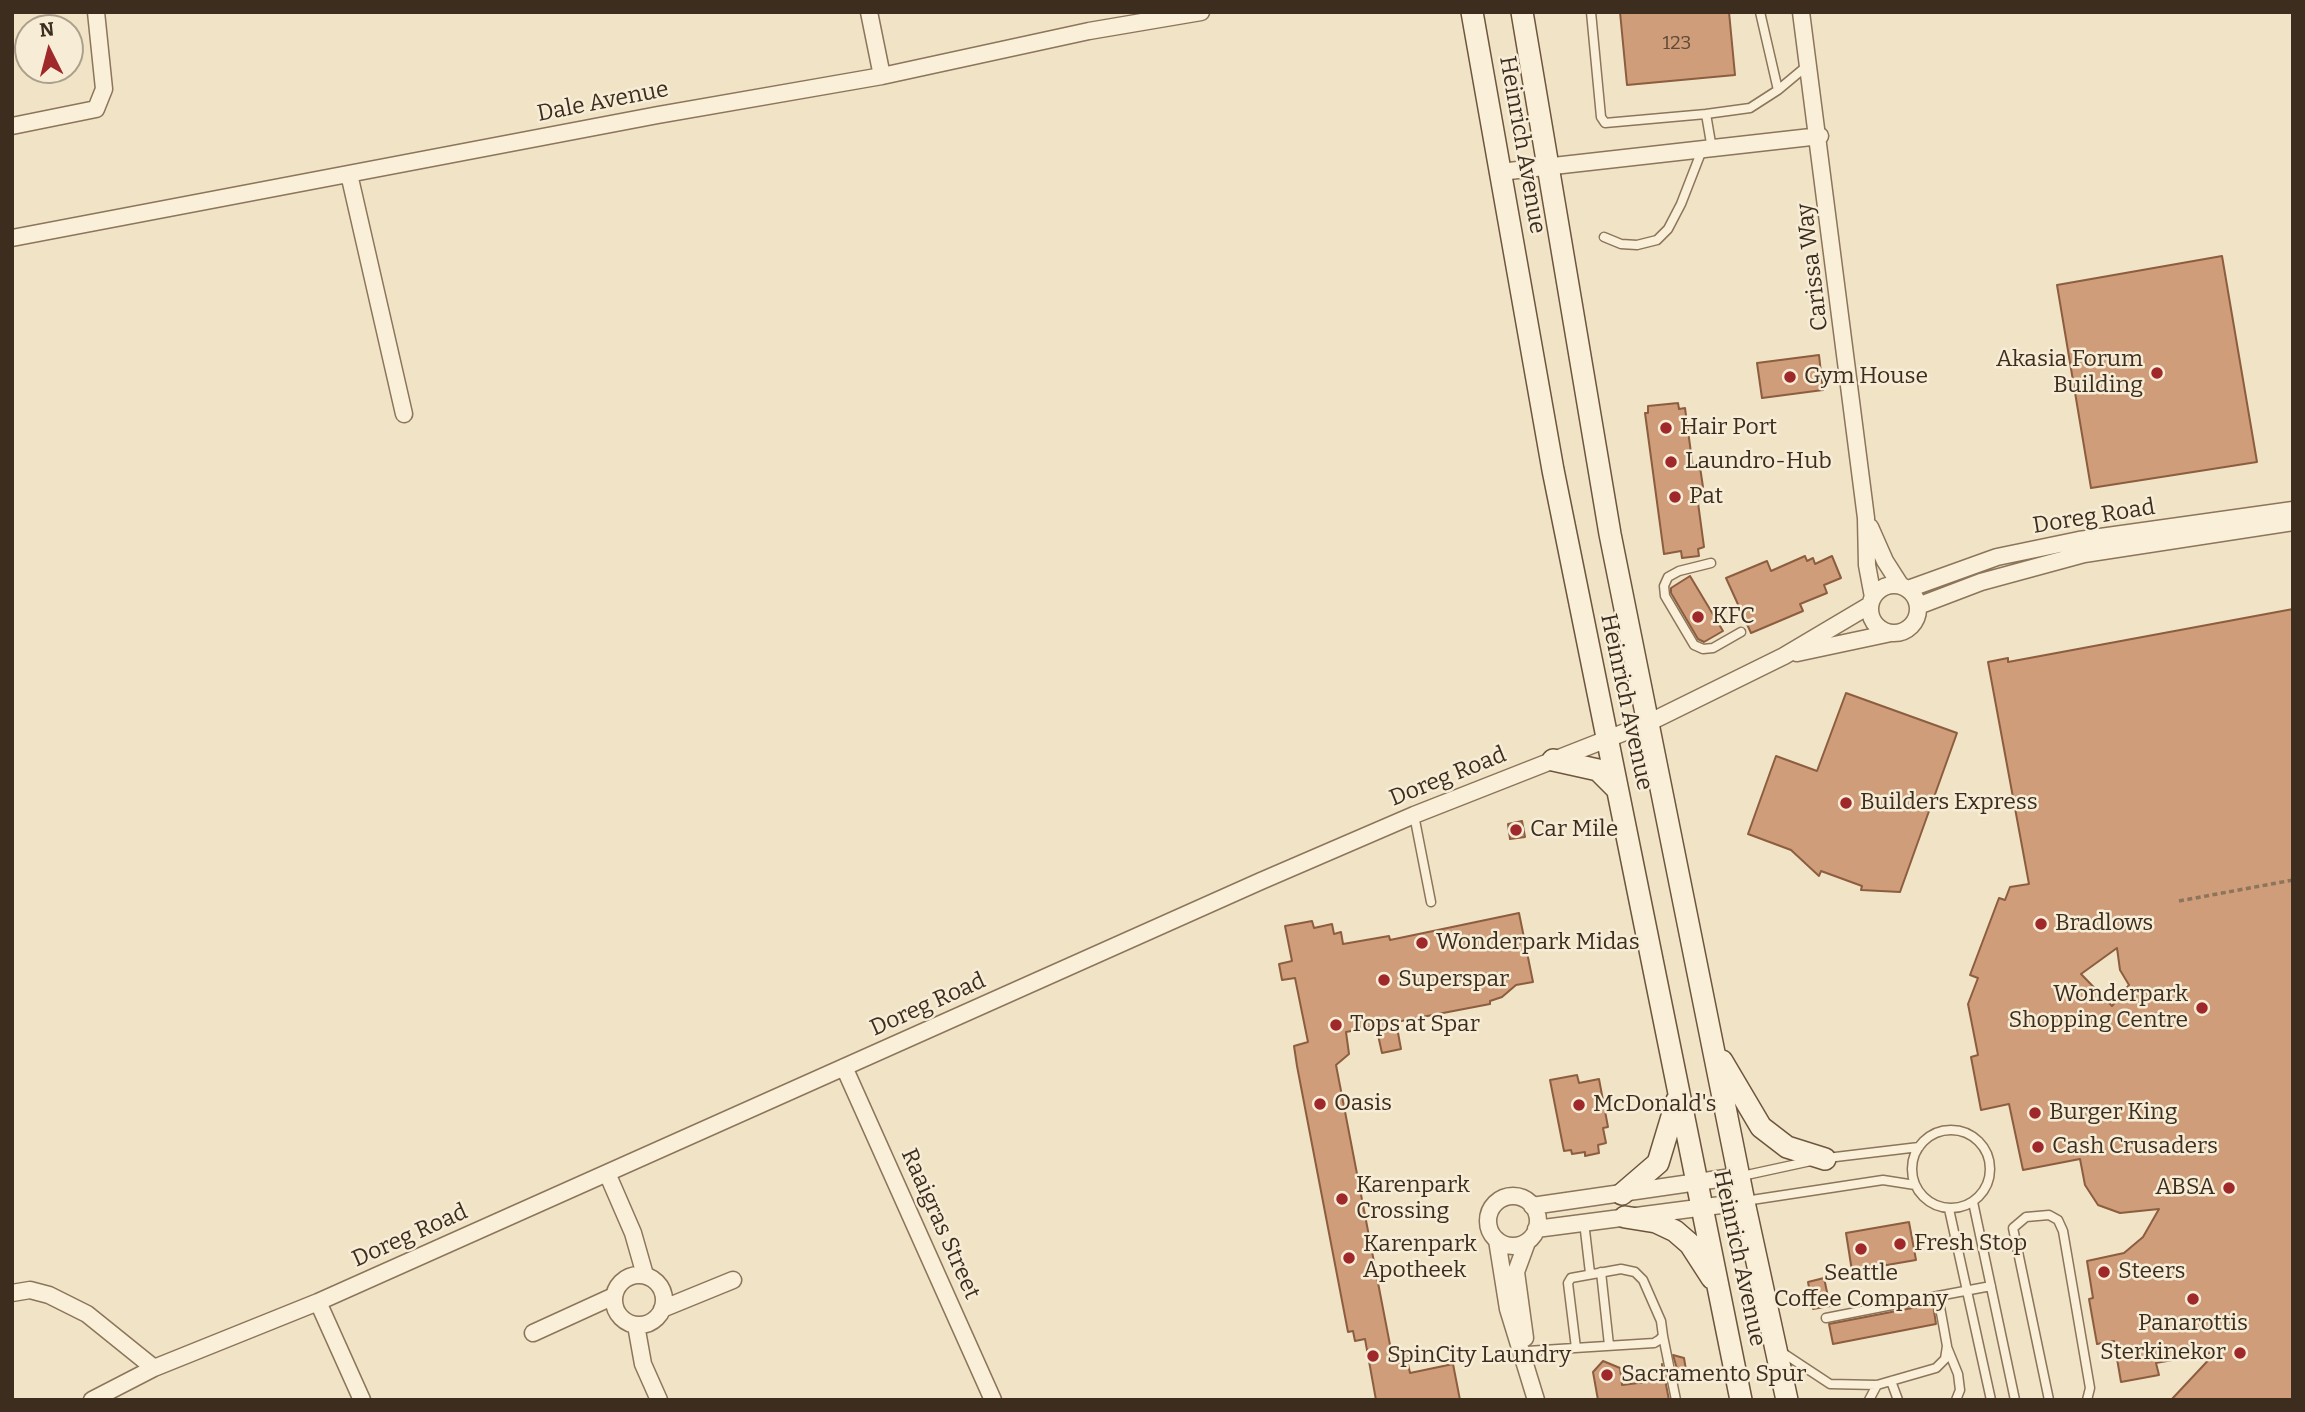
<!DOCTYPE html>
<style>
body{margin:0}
#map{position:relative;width:2305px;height:1412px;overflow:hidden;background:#f0e3c6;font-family:Bitter,serif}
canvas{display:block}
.frame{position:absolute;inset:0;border:14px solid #3c2d1f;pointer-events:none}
.north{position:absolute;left:14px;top:14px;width:70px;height:70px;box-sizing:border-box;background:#f7edd6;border:2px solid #aca08d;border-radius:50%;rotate:354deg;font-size:19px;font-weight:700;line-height:28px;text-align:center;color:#3c2d1f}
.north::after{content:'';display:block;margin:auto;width:24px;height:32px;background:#9e282a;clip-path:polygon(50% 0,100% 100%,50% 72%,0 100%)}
</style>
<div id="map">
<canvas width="2305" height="1412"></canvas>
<div class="frame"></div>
<div class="north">N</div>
</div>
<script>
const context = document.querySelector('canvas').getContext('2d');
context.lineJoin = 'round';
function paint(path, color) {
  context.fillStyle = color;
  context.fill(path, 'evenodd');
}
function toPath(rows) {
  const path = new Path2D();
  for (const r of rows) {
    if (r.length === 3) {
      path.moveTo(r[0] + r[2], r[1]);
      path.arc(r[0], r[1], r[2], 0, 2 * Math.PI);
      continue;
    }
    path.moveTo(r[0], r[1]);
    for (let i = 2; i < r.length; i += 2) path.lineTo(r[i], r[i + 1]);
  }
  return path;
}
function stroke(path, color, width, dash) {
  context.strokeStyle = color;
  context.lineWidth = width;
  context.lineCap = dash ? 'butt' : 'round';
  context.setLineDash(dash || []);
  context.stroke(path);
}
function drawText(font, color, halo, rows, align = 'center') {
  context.font = font + ' Bitter,serif';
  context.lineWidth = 5;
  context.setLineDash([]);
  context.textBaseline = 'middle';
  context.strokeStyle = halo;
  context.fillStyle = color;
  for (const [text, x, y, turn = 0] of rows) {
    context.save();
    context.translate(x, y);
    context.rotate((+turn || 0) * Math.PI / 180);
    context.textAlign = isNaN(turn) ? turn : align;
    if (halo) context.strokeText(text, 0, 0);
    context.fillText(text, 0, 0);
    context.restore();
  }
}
const building = toPath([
 [1620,12,1729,12,1735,75,1627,85,1620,12],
 [2222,256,2257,462,2091,488,2057,285,2222,256],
 [1819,355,1823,390,1762,398,1757,363,1819,355],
 [1678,403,1679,409,1685,408,1693,468,1700,467,1703,487,1696,488,1704,547,1698,549,1699,556,1682,558,1681,551,1664,554,1645,413,1648,413,1648,406,1678,403],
 [1805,556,1807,561,1813,558,1815,564,1832,556,1841,578,1824,585,1827,593,1800,604,1803,611,1751,633,1726,578,1767,561,1771,571,1805,556],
 [1690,576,1723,631,1704,642,1698,639,1671,593,1671,588,1690,576],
 [2293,609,2293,1400,2171,1400,2216,1352,2156,1363,2159,1375,2121,1382,2114,1341,2097,1344,2089,1299,2093,1298,2087,1261,2124,1253,2143,1237,2159,1209,2120,1213,2098,1205,2085,1185,2080,1159,2023,1170,2009,1104,1981,1110,1971,1057,1978,1055,1968,1004,1978,978,1970,975,1999,898,2005,900,2010,887,2029,884,1988,662,2008,658,2008,662,2293,609],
 [2117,948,2120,970,2129,985,2112,1006,2081,974,2117,948],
 [1846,693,1957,733,1900,892,1861,890,1862,886,1821,871,1819,876,1791,850,1748,834,1776,756,1817,771,1846,693],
 [1522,821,1525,837,1510,839,1508,824,1522,821],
 [1519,913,1533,982,1516,985,1502,997,1490,1001,1490,1004,1396,1022,1401,1049,1382,1053,1376,1026,1346,1032,1349,1054,1336,1065,1391,1350,1406,1355,1410,1373,1453,1364,1460,1400,1376,1400,1365,1339,1355,1341,1353,1331,1348,1332,1297,1066,1294,1046,1308,1042,1295,978,1282,980,1279,964,1292,961,1285,926,1312,921,1314,928,1332,924,1334,934,1341,932,1343,944,1389,936,1390,940,1519,913],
 [1577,1075,1579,1083,1599,1079,1608,1127,1603,1128,1606,1143,1598,1145,1599,1153,1585,1156,1585,1152,1572,1154,1571,1150,1564,1151,1550,1080,1577,1075],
 [1909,1222,1916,1260,1852,1271,1846,1233,1909,1222],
 [1824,1278,1830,1306,1813,1309,1808,1282,1824,1278],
 [1933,1304,1936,1324,1833,1344,1829,1324,1933,1304],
 [1673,1355,1684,1358,1686,1370,1680,1379,1673,1355],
 [1603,1361,1620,1368,1622,1385,1663,1380,1662,1364,1669,1400,1598,1400,1593,1372,1603,1361]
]);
const path = toPath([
 [2179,901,2293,880]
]);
const lane = toPath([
 [1591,12,1601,117,1605,123,1706,114,1712,149],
 [1778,90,1808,65],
 [1706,114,1750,108,1778,90,1760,12],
 [1604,237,1621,244,1637,245,1657,240,1668,229,1681,204,1702,150],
 [1711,563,1679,571,1668,577,1664,586,1665,596,1694,645,1703,649,1713,648,1741,632],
 [1414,815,1431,902],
 [1951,1169,39],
 [1827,1158,1919,1147],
 [1742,1176,1811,1161],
 [1745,1201,1883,1180,1915,1185],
 [1973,1202,2015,1400],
 [1949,1209,1991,1400],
 [1584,1222,1590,1273],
 [1601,1272,1609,1345],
 [1826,1318,1938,1296],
 [1663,1336,1676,1400],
 [1947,1347,1958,1374,1960,1390,1956,1400],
 [1527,1351,1654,1343,1659,1340,1663,1336,1661,1321,1643,1280,1635,1272,1621,1269,1571,1278,1568,1283,1576,1348],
 [1780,1351,1830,1384,1877,1385,1936,1368,1945,1359,1947,1346,1938,1296,1991,1286],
 [1891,1381,1898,1400],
 [1869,1400,1877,1385],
 [2049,1400,2013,1228,2026,1217,2049,1215,2058,1220,2063,1231,2090,1388,2087,1400]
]);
const street = toPath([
 [869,12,882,76],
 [1801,12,1866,518,1867,565,1873,597],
 [12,126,96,109,104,89,96,12],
 [1500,172,1820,136],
 [349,174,404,414],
 [12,238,658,115,882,76,1089,31,1201,12],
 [1870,527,1885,561,1901,586],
 [1894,609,24],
 [1908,589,1997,557,2079,540,2293,510],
 [1918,606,1981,582,2084,554,2293,522],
 [1797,653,1891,633],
 [844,1067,993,1400],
 [607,1173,633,1233,645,1275],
 [1513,1221,25],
 [1532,1206,1739,1176],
 [1536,1229,1744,1202],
 [1497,1240,1508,1309,1536,1400],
 [639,1300,25],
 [12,1293,30,1290,49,1295,87,1314,154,1368],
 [318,1302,362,1400],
 [662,1309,733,1280],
 [636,1325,643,1364,659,1400],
 [533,1333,614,1296],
 [1525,1338,1516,1272,1527,1242],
 [92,1400,154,1368,318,1302,1261,881,1414,815,1648,723,1784,656,1870,605]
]);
const secondary = toPath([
 [1472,12,1553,470,1741,1400],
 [1522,12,1610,534,1744,1202,1787,1400],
 [1553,760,1598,770,1616,788],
 [1722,1061,1761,1127,1787,1147,1825,1159],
 [1622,1194,1658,1163,1677,1100],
 [1625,1217,1656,1222,1675,1231,1690,1244,1712,1278]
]);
const markers = [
 [2157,373,7,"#9e282a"],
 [1790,377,7,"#9e282a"],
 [1666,428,7,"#9e282a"],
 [1671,462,7,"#9e282a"],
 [1675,497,7,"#9e282a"],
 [1698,617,7,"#9e282a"],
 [1846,803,7,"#9e282a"],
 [1516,830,7,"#9e282a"],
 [2041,924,7,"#9e282a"],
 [1422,943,7,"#9e282a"],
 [1384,980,7,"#9e282a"],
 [2202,1008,7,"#9e282a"],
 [1336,1025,7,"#9e282a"],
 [1320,1104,7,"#9e282a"],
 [1579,1105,7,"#9e282a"],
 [2035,1113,7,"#9e282a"],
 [2038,1147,7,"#9e282a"],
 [2229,1188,7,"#9e282a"],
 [1342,1199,7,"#9e282a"],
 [1900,1244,7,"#9e282a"],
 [1861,1249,7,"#9e282a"],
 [1349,1258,7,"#9e282a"],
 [2104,1272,7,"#9e282a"],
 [2193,1299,7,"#9e282a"],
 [2240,1353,7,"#9e282a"],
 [1373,1356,7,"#9e282a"],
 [1607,1375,7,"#9e282a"]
];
const numberNames = [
 ["123",1677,44]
];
const streetNames = [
 ["Dale Avenue",603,102,-11],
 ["Heinrich Avenue",1522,145,80],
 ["Carissa Way",1813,267,-97],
 ["Doreg Road",2094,517,-9],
 ["Heinrich Avenue",1626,702,78],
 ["Doreg Road",1448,777,-22],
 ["Doreg Road",928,1005,-24],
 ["Raaigras Street",940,1224,66],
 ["Doreg Road",410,1236,-24],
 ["Heinrich Avenue",1739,1258,78]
];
const poiNames = [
 ["Akasia Forum",2143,360,"right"],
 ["Building",2143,386,"right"],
 ["Gym House",1804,377],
 ["Hair Port",1680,428],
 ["Laundro-Hub",1685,462],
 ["Pat",1689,497],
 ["KFC",1712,617],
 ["Builders Express",1860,803],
 ["Car Mile",1530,830],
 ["Bradlows",2055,924],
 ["Wonderpark Midas",1436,943],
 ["Superspar",1398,980],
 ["Wonderpark",2188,995,"right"],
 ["Shopping Centre",2188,1021,"right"],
 ["Tops at Spar",1350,1025],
 ["Oasis",1334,1104],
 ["McDonald's",1593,1105],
 ["Burger King",2049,1113],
 ["Cash Crusaders",2052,1147],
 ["Karenpark",1356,1186],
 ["Crossing",1356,1212],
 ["ABSA",2215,1188,"right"],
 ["Fresh Stop",1914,1244],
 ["Karenpark",1363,1245],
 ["Apotheek",1363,1271],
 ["Steers",2118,1272],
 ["Seattle",1861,1274,"center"],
 ["Coffee Company",1861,1300,"center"],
 ["Panarottis",2193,1324,"center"],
 ["Sterkinekor",2226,1353,"right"],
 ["SpinCity Laundry",1387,1356],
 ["Sacramento Spur",1621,1375]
];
paint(building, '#cf9d7a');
stroke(building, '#8c5d3f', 2);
stroke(lane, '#8c755a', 11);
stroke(street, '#8c755a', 19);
stroke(secondary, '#6e563e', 24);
stroke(path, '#8c755a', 3.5, [5, 3.5]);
stroke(lane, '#faf0da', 8);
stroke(street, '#faf0da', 16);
stroke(secondary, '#faf0da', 21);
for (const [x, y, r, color] of markers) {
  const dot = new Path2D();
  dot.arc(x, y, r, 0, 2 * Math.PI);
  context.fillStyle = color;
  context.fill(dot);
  stroke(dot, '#f7edd6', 2.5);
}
drawText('19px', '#614936', null, numberNames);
drawText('23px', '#3c2d1f', '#f7edd6', streetNames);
drawText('23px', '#3c2d1f', '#f7edd6', poiNames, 'left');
</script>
